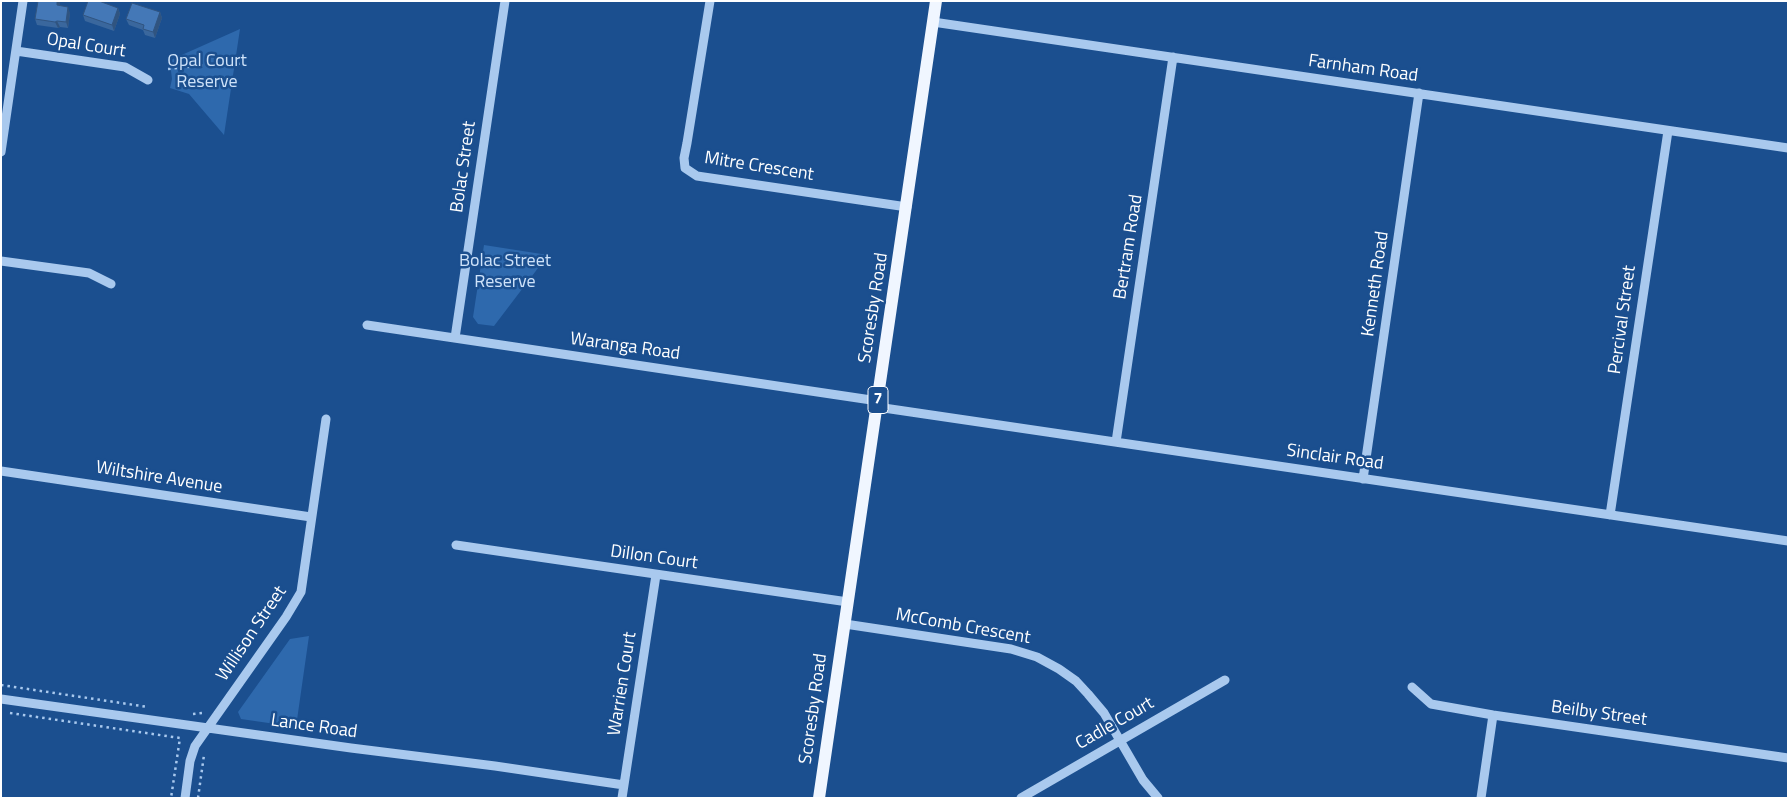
<!DOCTYPE html>
<style>
body{margin:0}
#map{position:relative;width:1789px;height:799px;overflow:hidden;background:#1b4f8f;font-family:"Titillium Web",sans-serif}
canvas{display:block}
.frame{position:absolute;inset:0;border:2px solid #fff;pointer-events:none}
</style>
<div id="map">
<canvas width="1789" height="799"></canvas>
<div class="frame"></div>
</div>
<script>
const context = document.querySelector('canvas').getContext('2d');
context.lineJoin = 'round';
function paint(path, color) {
  context.fillStyle = color;
  context.fill(path, 'evenodd');
}
function toPath(rows) {
  const path = new Path2D();
  for (const r of rows) {
    path.moveTo(r[0], r[1]);
    for (let i = 2; i < r.length; i += 2) path.lineTo(r[i], r[i + 1]);
  }
  return path;
}
function stroke(path, color, width, dash) {
  context.strokeStyle = color;
  context.lineWidth = width;
  context.lineCap = dash ? 'butt' : 'round';
  context.setLineDash(dash || []);
  context.stroke(path);
}
function drawText(font, color, halo, rows, align = 'center') {
  context.font = font + ' "Titillium Web",sans-serif';
  context.lineWidth = 5;
  context.setLineDash([]);
  context.textBaseline = 'middle';
  context.strokeStyle = halo;
  context.fillStyle = color;
  for (const [text, x, y, turn = 0] of rows) {
    context.save();
    context.translate(x, y);
    context.rotate((+turn || 0) * Math.PI / 180);
    context.textAlign = isNaN(turn) ? turn : align;
    if (halo) context.strokeText(text, 0, 0);
    context.fillText(text, 0, 0);
    context.restore();
  }
}
const green = toPath([
 [240,29,224,135,189,94,170,88,172,79,171,71,166,62],
 [484,245,548,255,494,326,478,324,473,317],
 [309,636,296,727,241,719,238,712,290,639]
]);
const path = toPath([
 [168,69,224,63,242,64],
 [1,685,148,707],
 [10,713,180,738,171,798],
 [193,714,203,713],
 [198,798,204,755]
]);
const minor = toPath([
 [710,1,687,143,684,158,685,168,697,176,907,207],
 [933,22,1788,148],
 [16,51,125,67,148,80],
 [1,152,23,1],
 [1,261,89,273,111,284],
 [367,325,878,401],
 [455,338,505,1],
 [877,407,1788,541],
 [1116,442,1173,57],
 [1,471,311,517],
 [1363,479,1419,93],
 [1610,515,1668,131],
 [456,545,848,602],
 [845,624,1011,649,1037,657,1059,669,1076,681,1088,694,1104,713,1143,780,1158,798],
 [1412,687,1431,704,1493,715,1788,758],
 [1,699,351,748,495,766,624,785],
 [185,798,190,761,195,746,286,617,301,592,326,419],
 [622,798,656,575],
 [1021,798,1225,680],
 [1481,798,1493,715]
]);
const major = toPath([
 [819,798,936,1]
]);
const wall = toPath([
 [38,1,59,1,60,5,70,13,68,28,60,27,58,28,37,25,35,19],
 [118,8,120,14,114,31,85,21,83,15],
 [160,12,162,18,155,38,145,35,143,30,129,25,126,19]
]);
const shadedWall = toPath([
 [57,1,59,1,60,3,59,11,57,5],
 [68,7,70,13,68,28,66,22],
 [118,8,120,14,114,31,112,25],
 [160,12,162,18,155,38,153,32],
 [57,21,60,27,58,28,55,22]
]);
const building = toPath([
 [38,1,57,1,57,5,68,7,66,22,57,21,55,22,35,19,38,1],
 [88,1,99,1,118,8,112,25,83,15,88,1],
 [132,3,160,12,153,32,143,29,144,25,126,19,132,3]
]);
const shields = [
 [878,400,20]
];
const shieldNames = [
 ["7",878,400]
];
const streetNames = [
 ["Opal Court",86,46,9],
 ["Farnham Road",1363,69,8],
 ["Bolac Street",464,167,-82],
 ["Mitre Crescent",759,167,9],
 ["Bertram Road",1129,247,-81],
 ["Kenneth Road",1376,284,-82],
 ["Scoresby Road",874,308,-81],
 ["Percival Street",1623,320,-82],
 ["Waranga Road",625,347,8],
 ["Sinclair Road",1335,458,8],
 ["Wiltshire Avenue",159,478,9],
 ["Dillon Court",654,558,8],
 ["McComb Crescent",963,627,10],
 ["Willison Street",252,634,-56],
 ["Warrien Court",623,684,-81],
 ["Scoresby Road",814,709,-82],
 ["Beilby Street",1599,714,8],
 ["Cadle Court",1115,724,-30],
 ["Lance Road",314,727,8]
];
const parkNames = [
 ["Opal Court",207,62],
 ["Reserve",207,83],
 ["Bolac Street",505,262],
 ["Reserve",505,283]
];
paint(green, '#2e69ad');
stroke(path, '#a9c9ee', 2.5, [2.5, 4]);
stroke(minor, '#a9c9ee', 9);
stroke(major, '#f0f6ff', 12);
paint(wall, '#3a679d');
paint(shadedWall, '#305480');
paint(building, '#4478b7');
stroke(building, '#305480', 1);
for (const [x, y, w] of shields) {
  const box = new Path2D();
  box.roundRect(x - w / 2, y - 13.5, w, 27, 4);
  context.fillStyle = '#1b4f8f';
  context.fill(box);
  stroke(box, '#fff', 1);
}
drawText('bold 16px', '#fff', null, shieldNames);
drawText('18px', '#fff', '#1b4f8f', streetNames);
drawText('18px', '#cfe3fa', '#1b4f8f', parkNames);
</script>
